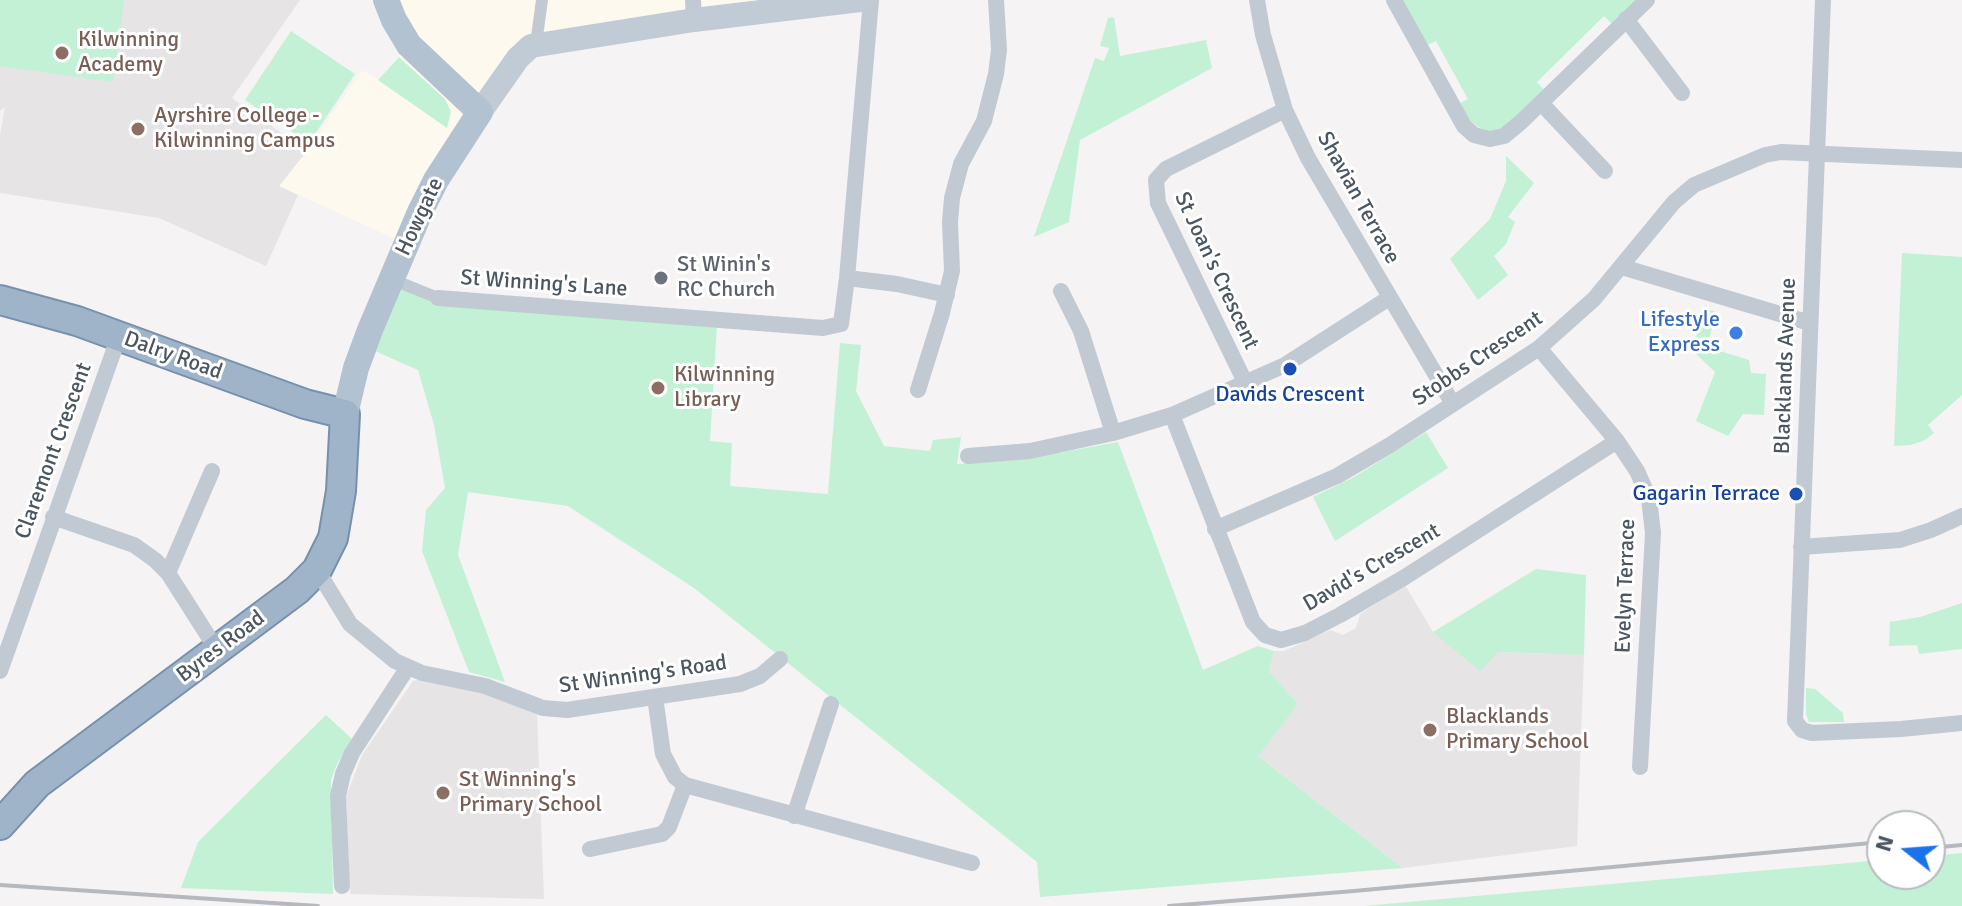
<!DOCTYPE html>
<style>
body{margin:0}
#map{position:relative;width:1962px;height:906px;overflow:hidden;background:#f5f3f3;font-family:Signika,sans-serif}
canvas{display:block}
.north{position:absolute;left:1866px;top:810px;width:80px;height:80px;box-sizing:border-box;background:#fff;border:2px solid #b7bbc0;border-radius:50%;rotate:287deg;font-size:22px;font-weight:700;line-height:32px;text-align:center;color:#4a5661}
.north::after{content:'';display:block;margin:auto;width:28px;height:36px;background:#1a73e8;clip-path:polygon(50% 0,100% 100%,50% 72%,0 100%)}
</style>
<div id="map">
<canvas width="1962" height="906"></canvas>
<div class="north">N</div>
</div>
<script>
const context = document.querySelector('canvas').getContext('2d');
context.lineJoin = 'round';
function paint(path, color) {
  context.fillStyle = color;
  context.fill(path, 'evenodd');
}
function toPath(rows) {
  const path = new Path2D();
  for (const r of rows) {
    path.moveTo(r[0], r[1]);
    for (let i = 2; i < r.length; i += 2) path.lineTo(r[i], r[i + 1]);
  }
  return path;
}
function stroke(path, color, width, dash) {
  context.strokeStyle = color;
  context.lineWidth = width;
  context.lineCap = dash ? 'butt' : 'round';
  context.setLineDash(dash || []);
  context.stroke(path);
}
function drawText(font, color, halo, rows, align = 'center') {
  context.font = font + ' Signika,sans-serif';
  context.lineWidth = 6;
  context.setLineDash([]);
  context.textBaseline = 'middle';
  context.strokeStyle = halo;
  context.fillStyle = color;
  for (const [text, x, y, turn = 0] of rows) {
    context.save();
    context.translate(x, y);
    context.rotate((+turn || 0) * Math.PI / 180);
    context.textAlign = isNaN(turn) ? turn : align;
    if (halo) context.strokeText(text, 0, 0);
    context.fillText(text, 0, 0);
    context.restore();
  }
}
const commercial = toPath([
 [386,0,762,0,536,44,406,244,279,186,307,151,362,70,378,79,409,45]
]);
const education = toPath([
 [0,0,300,0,232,98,307,151,279,186,298,195,266,266,159,218,0,193,0,135,5,107,0,111],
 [1405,585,1433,632,1497,652,1584,655,1577,846,1403,868,1257,755,1298,704,1269,671,1274,651,1284,651,1330,630,1343,635,1356,628,1360,614],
 [420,679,484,692,537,714,544,899,350,894,346,797,362,755,413,681]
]);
const green = toPath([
 [0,0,124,0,113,82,0,66],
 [1402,0,1638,0,1613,25,1604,16,1537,82,1545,91,1506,128,1491,131,1480,128,1469,120,1458,104,1468,99,1436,41,1427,45],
 [1114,17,1120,56,1206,40,1212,68,1080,140,1069,222,1034,237,1095,58,1104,61,1109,48,1100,46,1108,18],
 [291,31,355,74,309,143,245,100],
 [399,57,445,99,451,112,447,128,378,80],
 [1506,156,1534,183,1508,217,1515,222,1506,244,1494,256,1508,275,1478,300,1450,259,1490,219,1506,181],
 [1902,253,1962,257,1962,395,1928,425,1934,433,1925,440,1911,445,1894,446],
 [402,288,717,325,710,441,732,443,730,486,828,494,840,343,861,345,856,391,884,446,930,451,933,440,961,437,957,464,1025,459,1118,442,1203,670,1258,646,1274,651,1269,671,1298,704,1258,756,1403,868,1040,897,1037,862,694,588,568,506,468,492,458,555,505,682,469,672,422,551,426,510,445,488,434,425,418,370,375,351],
 [1704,308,1716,312,1707,347,1749,360,1751,373,1766,374,1764,415,1743,414,1728,436,1696,421,1715,372,1694,352,1693,348],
 [1426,432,1448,468,1335,541,1313,497,1354,477],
 [1536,569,1586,575,1584,655,1498,652,1480,671,1433,632],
 [1962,603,1962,649,1919,654,1917,645,1889,646,1890,622,1920,617],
 [1806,688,1815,689,1843,713,1844,722,1809,722,1806,714],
 [326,715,352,739,337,764,331,780,333,894,181,888,198,842],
 [1962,853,1962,906,1363,906,1882,860,1882,874,1930,874,1930,856]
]);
const pedestrian = toPath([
 [536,44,542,0],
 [391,279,438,298]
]);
const minor = toPath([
 [693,0,694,20],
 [1257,0,1263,35,1285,110,1308,158,1453,404],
 [1394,0,1464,126,1474,135,1490,139,1504,136,1521,122,1647,0],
 [1823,0,1795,721,1802,730,1812,733,1901,729,1962,723],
 [1626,19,1682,93],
 [1541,103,1605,171],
 [1622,267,1810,323],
 [847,278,897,284,947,295],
 [1061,291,1081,331,1113,433,1172,415,1285,365,1389,298],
 [438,298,823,328,841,324,847,278,871,0],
 [1539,348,1617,441,1637,471,1649,498,1653,533,1640,767],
 [1245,382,1158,203,1156,180,1166,169,1285,110],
 [918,390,942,313,952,271,950,222,952,198,961,164,984,121,996,74,999,50,996,0],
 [1172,415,1253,622,1265,635,1281,640,1305,633,1340,615,1405,577,1617,441],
 [968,456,1030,451,1113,433],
 [53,517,134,545,155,560,168,573,217,650],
 [1215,529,1337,476,1390,445,1539,348,1594,299,1674,202,1694,185,1765,155,1781,152,1962,160],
 [1801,547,1900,540,1931,530,1962,516],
 [317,570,350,624,395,661,422,673,485,686,543,708,567,710,740,684,760,676,780,659],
 [168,573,212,471],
 [0,671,119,336],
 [655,697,663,754,675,777,685,785,972,863],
 [794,816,831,704],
 [590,849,662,834,669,827,685,785],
 [342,886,338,796,343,774,352,753,408,667]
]);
const secondary = toPath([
 [480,112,518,58,531,46,694,20,860,0]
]);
const primary = toPath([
 [345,414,356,368,370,330,420,212,436,180,480,112,409,45,394,20,386,0]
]);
const trunk = toPath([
 [0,300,77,321,305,404,345,414,341,491,333,538,317,570,297,590,37,784,0,825]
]);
const rail = toPath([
 [1930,848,1962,845],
 [0,885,318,906],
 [1169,906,1354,891,1882,842]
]);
const markers = [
 [62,53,8,"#8d6e63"],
 [138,129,8,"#8d6e63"],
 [661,278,8,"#6b7280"],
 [1736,333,8,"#3f7fe0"],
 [1290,369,8,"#1a4fb4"],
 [658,388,8,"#8d6e63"],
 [1796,494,8,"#1a4fb4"],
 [1430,730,8,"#8d6e63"],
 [443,793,8,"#8d6e63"]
];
const educationNames = [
 ["Kilwinning",78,40],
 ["Academy",78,65],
 ["Ayrshire College -",154,116],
 ["Kilwinning Campus",154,141],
 ["Kilwinning",674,375],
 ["Library",674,400],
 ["Blacklands",1446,717],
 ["Primary School",1446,742],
 ["St Winning's",459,780],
 ["Primary School",459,805]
];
const streetNames = [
 ["Shavian Terrace",1358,198,61],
 ["Howgate",420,217,-65],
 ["St Joan's Crescent",1216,271,65],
 ["St Winning's Lane",544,284,4],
 ["Dalry Road",173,356,20],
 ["Stobbs Crescent",1478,359,-34],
 ["Blacklands Avenue",1786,366,-88],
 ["Claremont Crescent",54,451,-70],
 ["David's Crescent",1372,568,-30],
 ["Evelyn Terrace",1626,586,-88],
 ["Byres Road",221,647,-37],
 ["St Winning's Road",643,675,-8]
];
const worshipNames = [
 ["St Winin's",677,265],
 ["RC Church",677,290]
];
const shopNames = [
 ["Lifestyle",1720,320],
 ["Express",1720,345]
];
const transitNames = [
 ["Davids Crescent",1290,395],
 ["Gagarin Terrace",1780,494,"right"]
];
paint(commercial, '#fdf9ef');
paint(education, '#e6e4e5');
paint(green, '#c3f1d5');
stroke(trunk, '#7690ad', 32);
stroke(pedestrian, '#c1cad2', 12);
stroke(minor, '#c1cad2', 16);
stroke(secondary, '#c1cbd6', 24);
stroke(primary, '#b3c2d1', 26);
stroke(trunk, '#9fb4c9', 28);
stroke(rail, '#b5b8bd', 4);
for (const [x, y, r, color] of markers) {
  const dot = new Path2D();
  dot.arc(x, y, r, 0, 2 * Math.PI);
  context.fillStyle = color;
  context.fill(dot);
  stroke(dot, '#fff', 3);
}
drawText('22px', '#785e54', '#fff', educationNames, 'left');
drawText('22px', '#4a5661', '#fff', streetNames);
drawText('22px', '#5b616d', '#fff', worshipNames, 'left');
drawText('22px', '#366cbe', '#fff', shopNames, 'right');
drawText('22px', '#164399', '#fff', transitNames);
</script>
